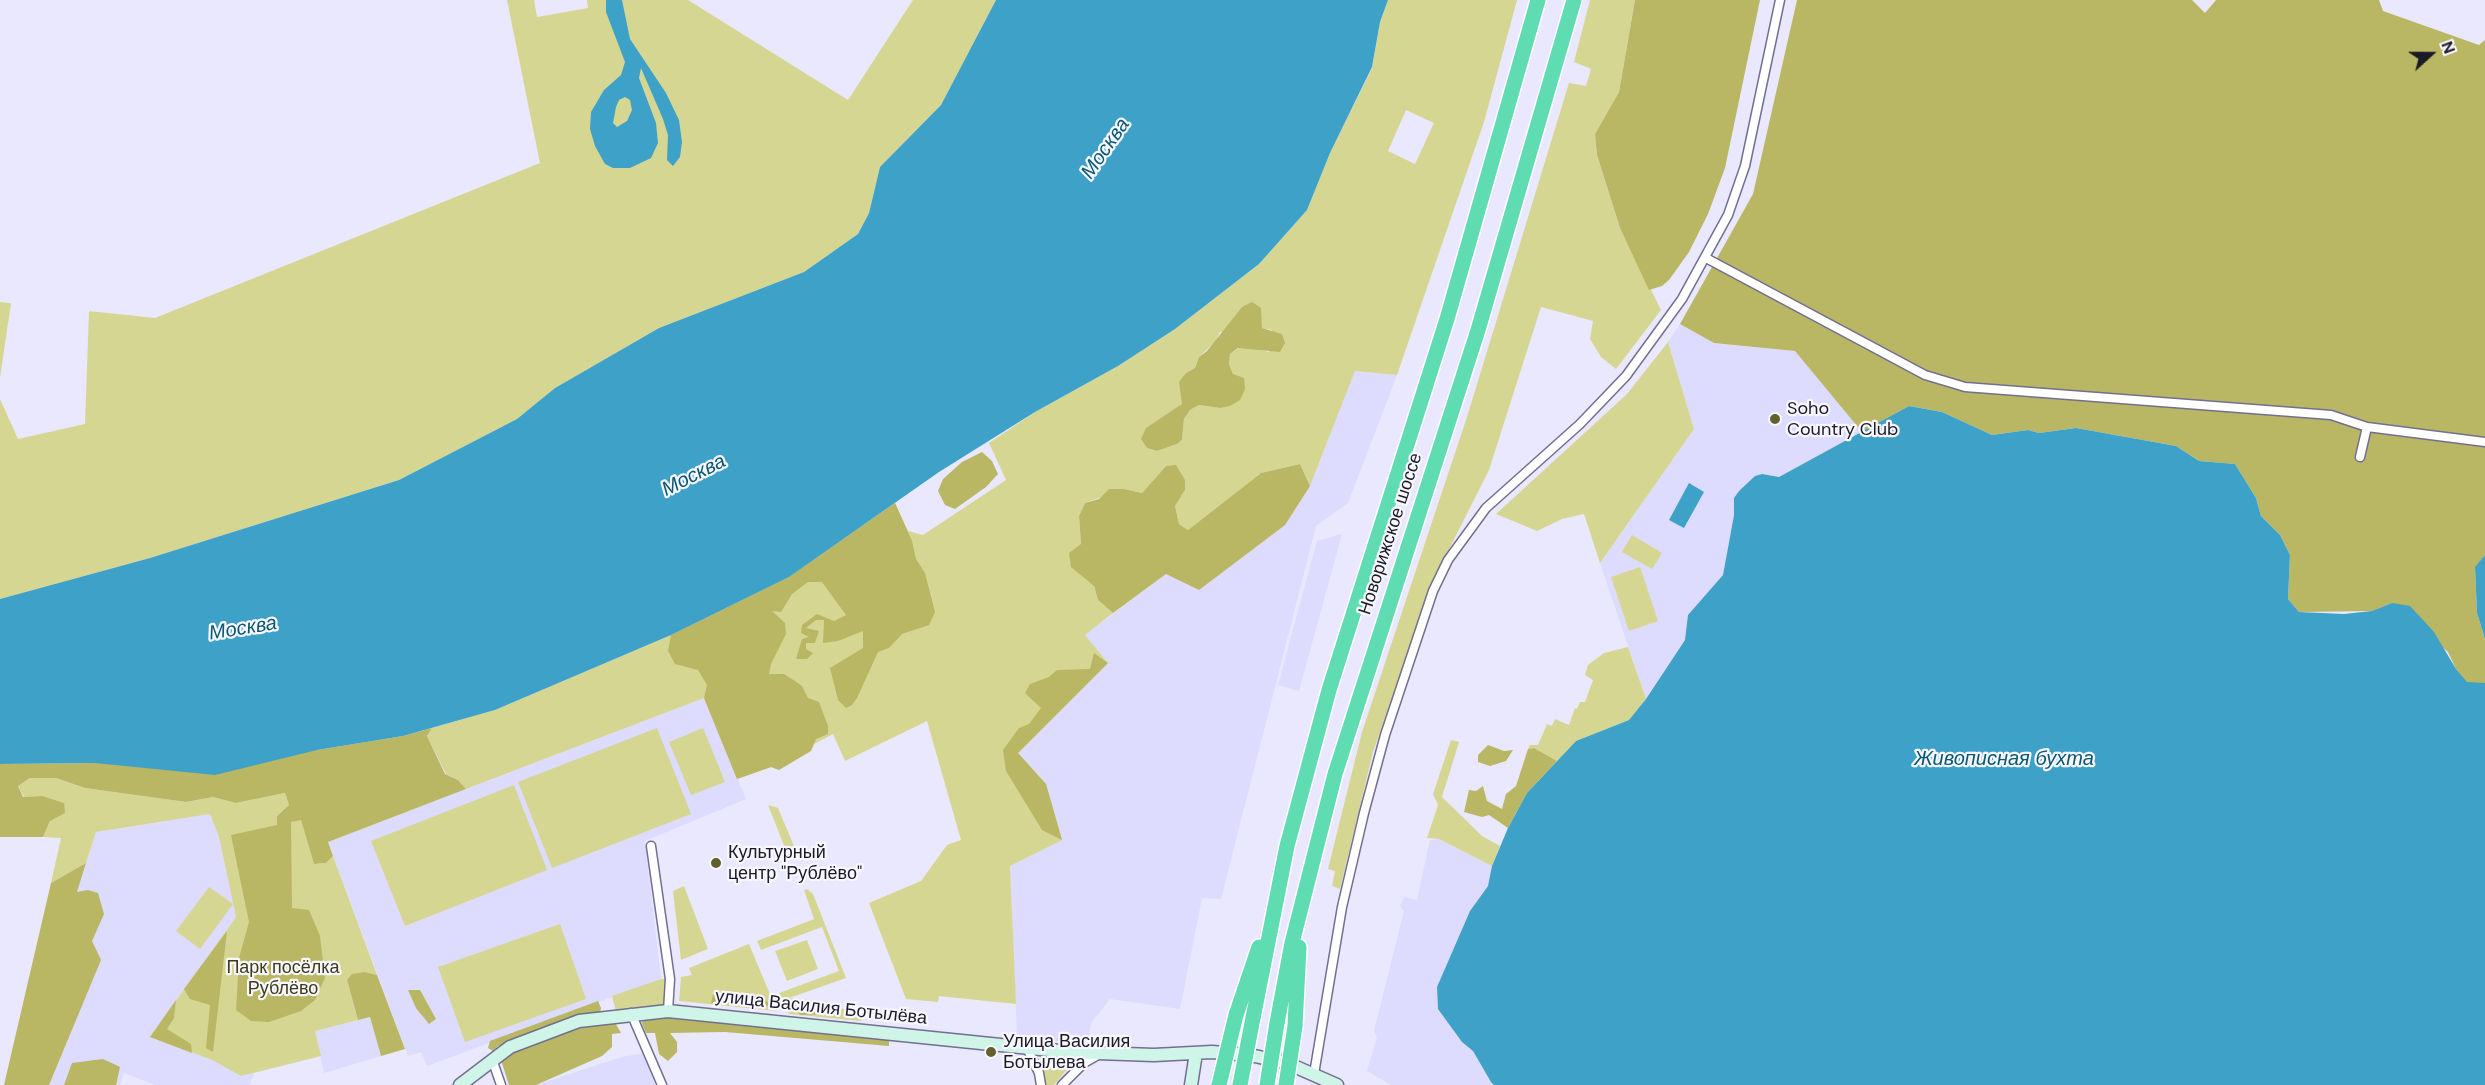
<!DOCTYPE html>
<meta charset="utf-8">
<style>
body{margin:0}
#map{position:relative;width:2485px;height:1085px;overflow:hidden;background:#e9e8ff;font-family:"DM Sans",sans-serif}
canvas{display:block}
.north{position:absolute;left:2401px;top:24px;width:60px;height:60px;-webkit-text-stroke:4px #f8f7ff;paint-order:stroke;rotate:69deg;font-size:16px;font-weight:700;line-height:24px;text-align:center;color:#1b1a27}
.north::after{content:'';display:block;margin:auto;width:21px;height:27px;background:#1b1a27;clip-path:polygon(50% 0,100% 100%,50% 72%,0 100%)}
</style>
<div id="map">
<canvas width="2485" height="1085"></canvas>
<div class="north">N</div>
</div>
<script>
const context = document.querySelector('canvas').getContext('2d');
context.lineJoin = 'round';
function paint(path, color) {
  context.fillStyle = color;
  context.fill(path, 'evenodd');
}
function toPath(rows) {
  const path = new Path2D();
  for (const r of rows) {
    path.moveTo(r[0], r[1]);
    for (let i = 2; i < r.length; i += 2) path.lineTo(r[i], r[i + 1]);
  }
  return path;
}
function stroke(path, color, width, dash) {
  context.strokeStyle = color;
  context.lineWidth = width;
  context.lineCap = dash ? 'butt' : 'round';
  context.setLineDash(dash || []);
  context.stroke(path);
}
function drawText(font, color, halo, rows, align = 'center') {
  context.font = font + ' "DM Sans",sans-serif';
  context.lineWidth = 4.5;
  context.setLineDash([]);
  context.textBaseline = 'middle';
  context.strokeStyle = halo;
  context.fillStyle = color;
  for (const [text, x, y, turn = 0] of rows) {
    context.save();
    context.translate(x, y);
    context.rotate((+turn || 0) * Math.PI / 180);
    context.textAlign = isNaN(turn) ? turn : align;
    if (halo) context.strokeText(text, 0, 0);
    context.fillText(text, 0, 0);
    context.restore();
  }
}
const built = toPath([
 [1680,324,1714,343,1795,351,1862,432,1779,477,1762,474,1755,476,1739,491,1734,498,1734,515,1723,575,1688,615,1685,640,1646,699,1600,563,1694,429,1668,342],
 [1355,371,1397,375,1348,503,1316,526,1221,899,1202,898,1180,1009,1110,999,1091,1023,1088,1045,1017,1037,1010,866,1061,840,1046,784,1018,753,1108,663,1085,635,1166,574,1310,486],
 [1342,534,1299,691,1278,685,1317,541],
 [704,698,746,799,645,841,661,979,427,1066,421,1052,408,1056,328,842],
 [210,814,219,837,236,917,150,1037,212,1060,241,1076,254,1073,249,1085,155,1085,124,1073,120,1085,16,1085,96,832],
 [1439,839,1492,866,1488,886,1470,911,1437,987,1438,1009,1462,1042,1473,1051,1494,1085,1391,1085,1367,1071,1377,1037,1374,1031,1404,911,1400,906,1404,897,1417,900,1430,840],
 [370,1017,381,1056,324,1073,315,1031],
 [644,1053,655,1085,536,1085,622,1057]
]);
const green = toPath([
 [507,0,534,0,537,17,588,8,587,0,688,0,848,100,913,0,996,0,941,105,880,167,869,213,858,234,804,272,659,328,555,388,517,419,399,480,150,558,0,599,0,399,18,439,85,424,89,311,155,318,540,163],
 [1388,0,1517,0,1484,122,1397,375,1355,371,1310,486,1300,464,1261,473,1188,530,1179,524,1175,506,1185,490,1166,466,1142,493,1124,489,1085,503,1079,516,1081,544,1098,600,1113,613,1085,635,1108,663,1018,753,1046,784,1062,840,1010,866,1016,1004,939,996,938,1002,906,999,869,903,921,881,947,845,961,840,927,721,845,761,833,734,771,767,737,779,704,698,466,789,458,780,446,774,427,736,432,728,495,710,671,635,788,577,895,503,908,531,923,535,1006,480,989,443,1035,412,1118,366,1175,329,1259,264,1307,210,1330,153,1372,68,1380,22],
 [1406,110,1434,123,1415,164,1388,151],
 [1261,328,1272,330,1269,352,1250,347,1239,348,1230,354,1229,364,1233,374,1220,408,1199,405,1190,410,1184,419,1182,440,1177,444,1157,451,1147,448,1142,439,1182,404,1186,373,1195,368,1199,357,1215,342,1220,332],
 [1590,0,1635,0,1619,92,1595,134,1597,155,1620,228,1661,310,1616,369,1601,357,1590,339,1593,321,1541,307,1489,470,1432,583,1373,752,1340,889,1332,886,1335,871,1328,869,1362,732,1467,417,1569,83,1586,86,1591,69,1574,62],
 [0,302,11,303,0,378],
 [1668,342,1694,429,1600,563,1584,514,1562,519,1537,531,1496,514,1627,394],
 [1632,535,1662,553,1652,569,1622,552],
 [1640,567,1658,621,1629,631,1611,577],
 [1628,647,1646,699,1629,720,1576,741,1557,761,1534,748,1528,749,1530,745,1538,745,1547,724,1552,726,1555,719,1569,725,1575,708,1577,709,1580,702,1585,702,1593,680,1585,675,1588,665,1604,653],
 [657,728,691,814,552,868,518,782],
 [703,728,725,782,691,795,669,742],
 [1451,740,1459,742,1442,797,1482,836,1500,846,1492,866,1439,839,1427,838,1438,805,1433,794],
 [30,778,56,778,85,788,186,802,213,797,236,803,285,793,289,805,277,816,277,825,301,819,314,864,326,863,333,856,377,975,365,972,347,980,358,1020,315,1031,321,1056,241,1076,212,1060,150,1037,236,917,219,837,210,814,96,832,86,863,51,883,61,838,43,837,50,821,42,796,24,797,18,786],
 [514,785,547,870,405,926,371,841],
 [768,805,778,808,796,851,789,858],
 [684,886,708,949,681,960,673,891],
 [209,887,233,904,200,949,176,931],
 [807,889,813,894,846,978,789,998,831,1002,832,1007,860,1012,863,1016,861,1021,789,1014,779,993,839,971,822,927,761,950,757,941,814,919,804,890],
 [560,924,586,999,465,1042,438,967],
 [807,940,818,969,787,981,775,951],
 [749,944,777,1011,679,1001,681,977,692,975,689,968],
 [661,979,666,979,666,1007,636,1007,616,1011,612,996],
 [1041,1056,1069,1061,1069,1067,1054,1085,1046,1085,1039,1062]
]);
const forest = toPath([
 [1635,0,1760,0,1725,168,1708,214,1689,252,1669,280,1662,286,1649,290,1620,228,1597,155,1595,134,1619,92],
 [1797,0,2192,0,2205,13,2216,0,2379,0,2383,11,2479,45,2485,40,2485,555,2475,568,2477,613,2485,639,2485,683,2467,683,2456,669,2448,652,2392,603,2372,611,2299,612,2288,599,2290,555,2280,535,2261,516,2256,498,2235,464,2199,461,2176,446,2076,428,2039,433,2028,430,1992,435,1942,412,1909,406,1862,432,1795,351,1714,343,1680,324,1753,194],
 [1252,302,1261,308,1262,328,1282,334,1285,343,1280,352,1238,348,1230,354,1229,364,1233,374,1244,378,1245,389,1240,400,1230,406,1220,408,1199,405,1190,410,1184,419,1182,440,1177,444,1157,451,1147,448,1141,439,1146,428,1182,404,1179,382,1186,373,1195,368,1199,357,1207,351,1242,307],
 [982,452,992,461,998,474,986,487,955,509,945,505,938,491,943,479,962,462],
 [1300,464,1310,486,1285,525,1199,590,1166,574,1113,613,1098,600,1094,586,1071,567,1069,553,1081,544,1079,516,1085,503,1099,499,1109,489,1124,489,1142,493,1166,466,1176,465,1185,480,1185,490,1175,506,1179,524,1188,530,1261,473],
 [895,503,912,541,916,559,925,573,935,612,929,625,902,634,889,648,878,652,857,698,852,705,846,708,838,700,830,668,863,648,863,631,838,641,823,643,824,620,816,620,806,628,819,631,815,643,806,643,806,649,813,653,807,659,796,659,802,639,809,637,801,633,802,625,817,614,834,621,846,615,822,582,808,582,792,594,781,612,772,611,785,623,786,634,771,664,769,674,784,674,795,681,802,686,808,698,819,702,828,726,828,734,816,739,811,751,779,770,771,767,737,779,704,698,707,685,698,670,675,664,668,651,671,635,789,577],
 [1094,653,1108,663,1018,753,1046,784,1062,840,1042,830,1006,771,1003,750,1019,728,1029,724,1041,708,1025,693,1030,684,1049,677,1057,670,1090,669],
 [432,728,427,736,445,774,458,780,466,789,328,842,333,856,326,863,314,864,301,820,291,822,292,908,309,910,320,936,325,978,315,1000,301,1011,269,1022,251,1021,236,1010,239,958,249,922,231,835,277,825,277,816,289,805,285,793,236,803,213,797,186,802,85,788,56,778,30,778,18,786,23,797,42,796,64,803,65,813,50,821,43,837,0,837,0,764,95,763,317,750,403,736],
 [1488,745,1504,751,1513,750,1506,761,1490,766,1478,762,1478,755],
 [1534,748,1557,761,1527,793,1508,828,1489,815,1482,817,1464,812,1469,790,1476,791,1483,786,1487,801,1502,809,1506,794,1516,786,1528,749],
 [86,863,77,892,88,890,98,893,104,914,92,941,101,960,49,1085,4,1085,51,883],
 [227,931,213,1052,206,1048,210,1005,190,999,184,989],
 [365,972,377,975,405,1049,381,1056,370,1017,358,1020,347,980,352,974],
 [408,990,420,990,436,1019,429,1024,416,1008],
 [713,995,758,996,765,998,769,1005,767,1007,711,1003],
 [176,1000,174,1018,167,1029,191,1044,192,1053,150,1037],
 [598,1001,601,1008,600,1014,498,1046,493,1051,488,1048,490,1041],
 [799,1002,827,1006,830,1014,800,1015,797,1010],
 [660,1014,889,1037,889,1046,725,1032,670,1033,677,1042,677,1052,668,1061,659,1054,655,1033,646,1033,642,1023,644,1017],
 [614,1021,621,1033,612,1034,612,1047,602,1056,536,1085,509,1085,501,1060,511,1051,578,1026],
 [103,1059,120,1067,116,1085,64,1085,72,1063]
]);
const water = toPath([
 [606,0,622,0,630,39,666,93,679,120,682,142,680,157,673,166,667,160,668,135,663,119,641,68,639,78,656,123,658,143,651,158,630,168,613,168,605,164,595,146,590,129,591,112,604,90,621,75,625,62,606,12],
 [625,97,630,100,632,110,627,121,617,127,613,123,616,107,619,100],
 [996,0,1388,0,1380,22,1372,67,1330,153,1307,210,1259,264,1175,329,1118,366,1035,412,939,472,789,577,671,635,495,710,403,736,317,750,215,775,95,763,0,764,0,599,150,558,399,480,517,419,555,388,659,328,804,272,858,234,869,213,880,167,941,105],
 [1909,406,1942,412,1992,435,2028,430,2039,433,2076,428,2176,446,2199,461,2235,464,2256,498,2261,516,2280,535,2290,555,2288,599,2299,612,2344,614,2372,611,2392,603,2410,606,2434,632,2456,669,2467,682,2485,683,2485,1085,1494,1085,1491,1082,1473,1051,1462,1042,1438,1009,1437,987,1470,911,1488,886,1492,866,1508,828,1527,793,1576,741,1629,720,1646,699,1685,640,1688,615,1723,575,1734,515,1734,498,1739,491,1755,476,1762,474,1779,477],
 [1689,483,1704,492,1684,528,1669,520],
 [2485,555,2485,639,2477,613,2475,567]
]);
const street = toPath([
 [1706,258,1925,375,1965,387,2331,415,2367,427,2485,442],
 [2360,457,2367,427],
 [651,846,670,979,668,1011],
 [631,1013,662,1085],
 [1027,1048,1039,1073,1041,1085],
 [492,1059,501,1085],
 [1314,1074,1342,907,1364,813,1385,735,1433,591,1448,560,1486,508,1580,424,1626,376,1682,299,1728,215,1745,166,1780,0],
 [1062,1085,1084,1063,1098,1055]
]);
const secondary = toPath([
 [460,1085,510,1047,579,1021,668,1011,1069,1052,1154,1055,1212,1052,1250,1055,1287,1063,1337,1085],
 [1191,1085,1196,1053]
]);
const highway = toPath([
 [1236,1015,1259,947],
 [1253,1018,1287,846,1329,690,1447,319,1538,0],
 [1277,1023,1292,943,1335,774,1478,330,1574,0],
 [1295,1026,1299,947]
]);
const highwayBridge = toPath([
 [1219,1085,1236,1015],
 [1240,1085,1253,1018],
 [1267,1085,1277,1023],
 [1286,1085,1295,1026]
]);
const markers = [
 [1775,419,6,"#62612e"],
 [716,863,6,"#62612e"],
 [991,1052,6,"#62612e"]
];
const poiNames = [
 ["Soho",1787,409],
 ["Country Club",1787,430],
 ["Культурный",728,853],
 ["центр \"Рублёво\"",728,874],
 ["Улица Василия",1003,1042],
 ["Ботылева",1003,1063]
];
const streetNames = [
 ["Новорижское шоссе",1391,534,-72],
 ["улица Василия Ботылёва",821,1008,6]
];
const parkNames = [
 ["Парк посёлка",283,968],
 ["Рублёво",283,989]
];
const waterNames = [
 ["Москва",1106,149,-55],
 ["Москва",694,476,-27],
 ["Москва",243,629,-9],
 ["Живописная бухта",2004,760]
];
paint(built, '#dddbfe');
paint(green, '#d6d693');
paint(forest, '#b9b763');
paint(water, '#3ea1c8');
stroke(street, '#726f90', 11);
stroke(secondary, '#726f90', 15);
stroke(highway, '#fff', 18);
stroke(street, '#fff', 8);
stroke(secondary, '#cff4e8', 12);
stroke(highway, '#5fdcb1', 15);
stroke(highwayBridge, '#fff', 18, []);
stroke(highwayBridge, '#5fdcb1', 15);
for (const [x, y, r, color] of markers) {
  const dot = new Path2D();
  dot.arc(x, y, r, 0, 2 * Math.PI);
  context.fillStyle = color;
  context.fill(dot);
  stroke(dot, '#f8f7ff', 2);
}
drawText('18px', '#1b1a27', '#f8f7ff', poiNames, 'left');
drawText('18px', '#1b1a27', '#f8f7ff', streetNames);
drawText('18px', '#3c3c17', '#f8f7ff', parkNames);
drawText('italic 20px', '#085974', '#f8f7ff', waterNames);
</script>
